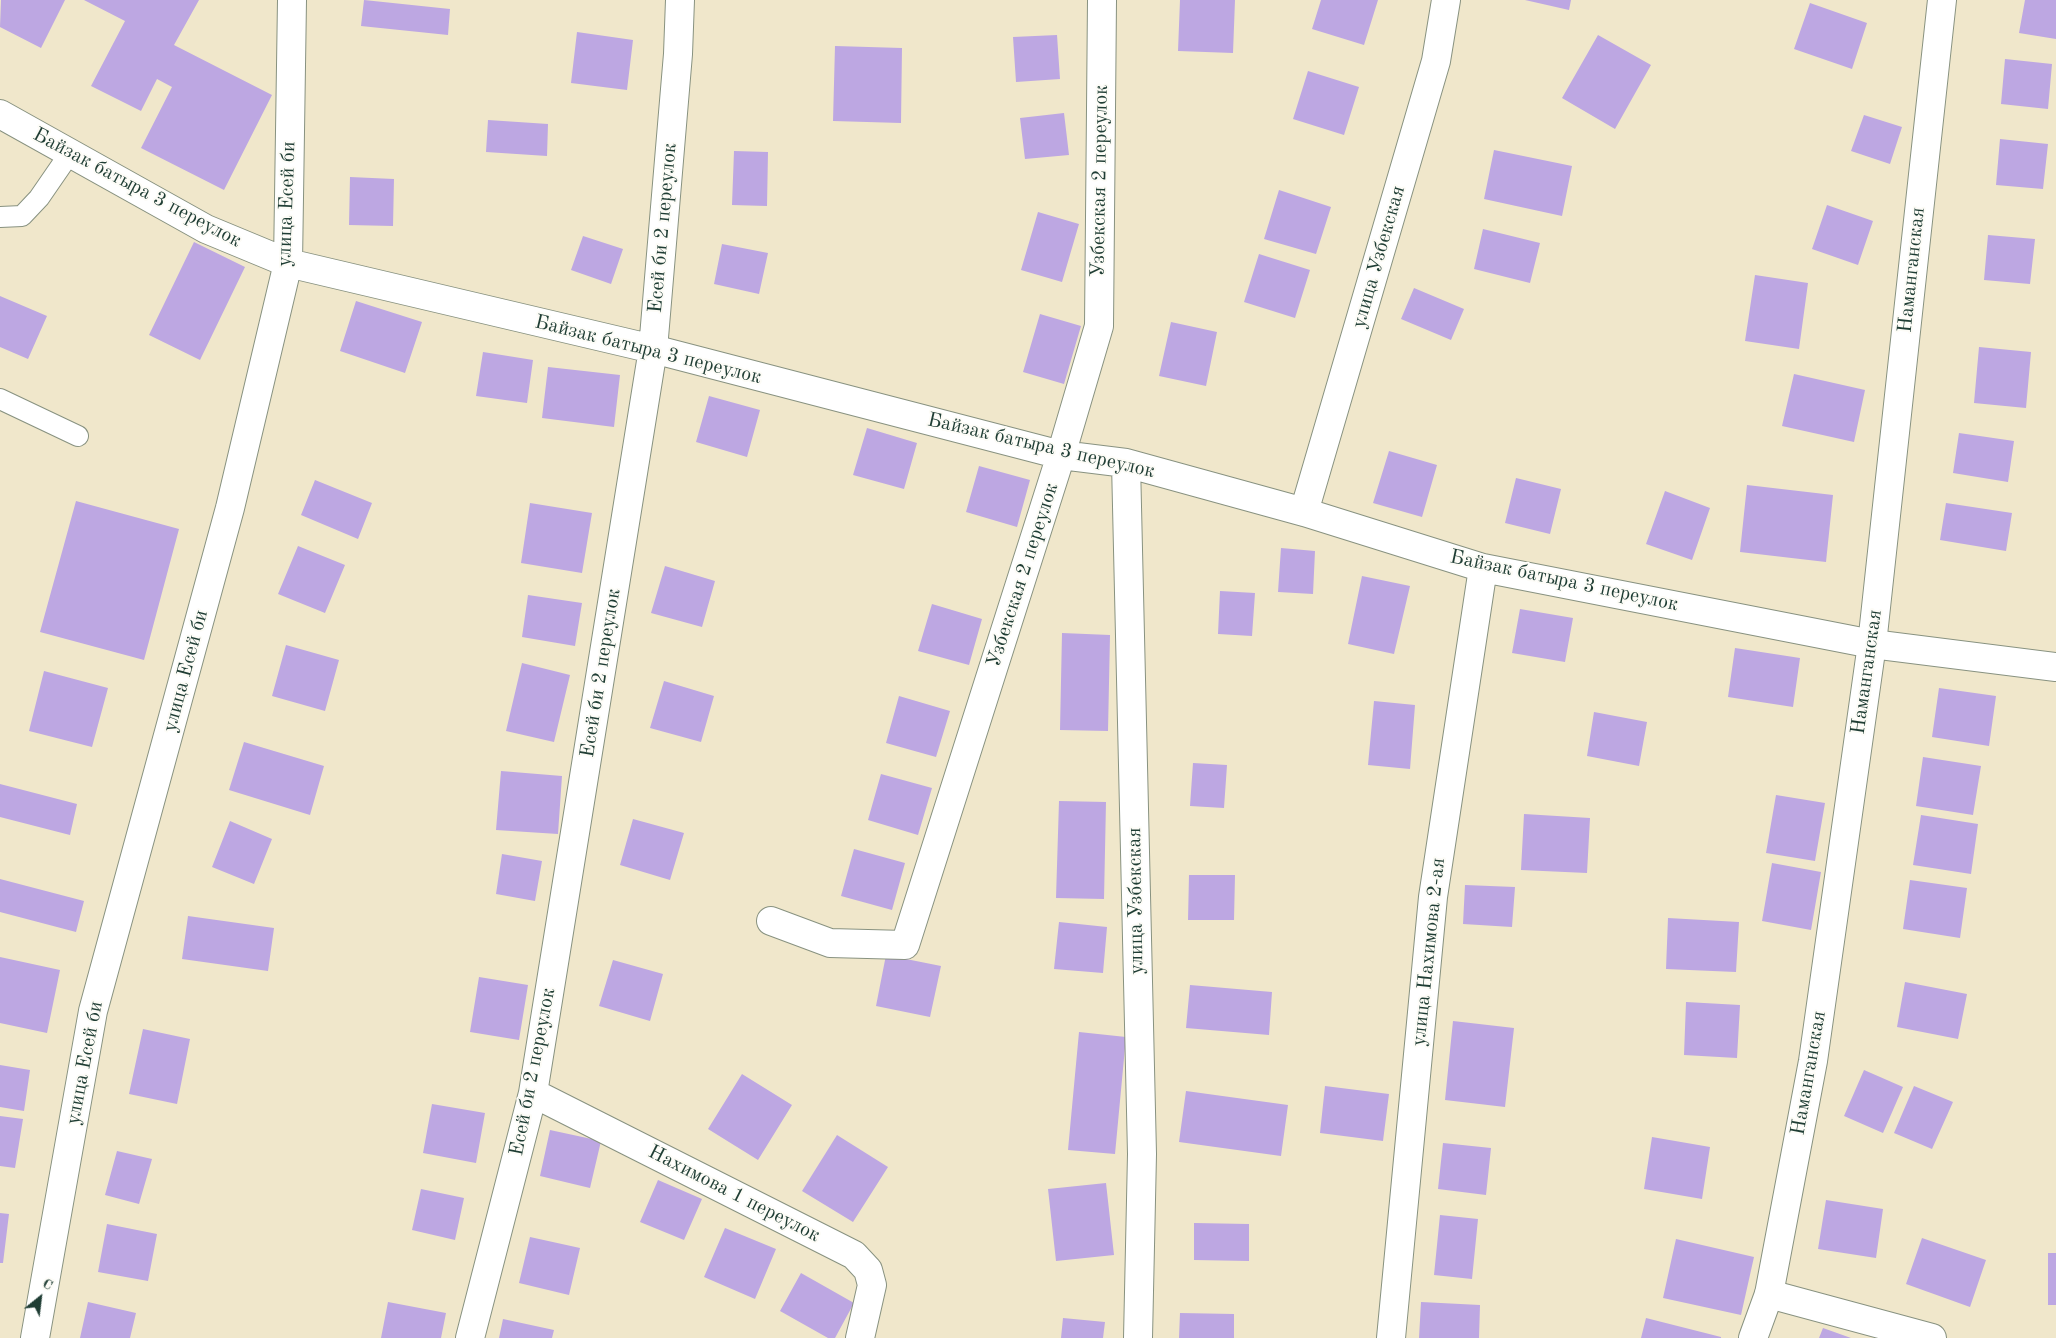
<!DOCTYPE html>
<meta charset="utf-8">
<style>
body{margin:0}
#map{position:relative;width:2056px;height:1338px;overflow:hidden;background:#f0e7cb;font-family:"Old Standard TT",serif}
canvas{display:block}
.north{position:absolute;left:15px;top:1273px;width:50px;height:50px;-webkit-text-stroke:4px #fdfcf7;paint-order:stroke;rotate:29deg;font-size:14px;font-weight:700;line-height:20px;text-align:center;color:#1f3d34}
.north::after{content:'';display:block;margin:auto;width:18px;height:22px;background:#1f3d34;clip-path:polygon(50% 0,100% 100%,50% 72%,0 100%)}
</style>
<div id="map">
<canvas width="2056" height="1338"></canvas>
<div class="north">С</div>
</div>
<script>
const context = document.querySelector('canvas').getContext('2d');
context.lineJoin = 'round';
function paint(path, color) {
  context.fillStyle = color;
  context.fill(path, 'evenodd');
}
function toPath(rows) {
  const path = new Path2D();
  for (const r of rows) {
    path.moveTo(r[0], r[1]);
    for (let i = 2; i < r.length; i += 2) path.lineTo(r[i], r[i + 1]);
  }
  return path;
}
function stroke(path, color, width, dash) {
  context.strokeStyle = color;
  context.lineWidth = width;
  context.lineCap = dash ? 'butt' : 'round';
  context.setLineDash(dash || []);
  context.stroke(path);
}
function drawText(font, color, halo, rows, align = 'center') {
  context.font = font + ' "Old Standard TT",serif';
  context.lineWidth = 4;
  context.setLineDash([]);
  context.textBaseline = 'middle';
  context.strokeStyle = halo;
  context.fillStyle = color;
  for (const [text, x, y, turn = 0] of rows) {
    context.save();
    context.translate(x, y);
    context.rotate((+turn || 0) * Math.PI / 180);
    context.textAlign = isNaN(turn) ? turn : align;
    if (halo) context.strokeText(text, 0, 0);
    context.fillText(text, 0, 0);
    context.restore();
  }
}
const building = toPath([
 [1,0,65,0,41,48,0,27],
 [84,0,199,0,174,45,272,95,224,190,141,148,172,87,157,79,141,111,91,86,125,21],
 [364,0,450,9,448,35,361,26],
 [1180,0,1235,0,1233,53,1178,51],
 [1321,0,1378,0,1364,45,1312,29],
 [1525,0,1571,0,1569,10],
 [2025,0,2056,0,2056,39,2019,33],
 [1810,3,1867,23,1852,69,1794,49],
 [577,32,633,40,627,90,571,83],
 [1057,35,1060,79,1016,82,1013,37],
 [1598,35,1651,65,1615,129,1562,98],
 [835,46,902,48,901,123,833,121],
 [2005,59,2052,64,2048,109,2001,104],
 [1308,71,1359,87,1344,135,1293,119],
 [1064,113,1069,155,1025,159,1020,118],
 [1864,115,1902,127,1890,164,1851,151],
 [488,120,548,124,547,156,486,152],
 [2000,139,2048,144,2043,189,1996,185],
 [1494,150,1572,166,1562,216,1484,199],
 [734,151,768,152,767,206,732,205],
 [350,177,394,179,393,226,349,225],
 [1279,190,1331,207,1316,254,1264,239],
 [1827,205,1873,221,1858,265,1812,249],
 [1038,212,1079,224,1062,282,1021,270],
 [1483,229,1540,243,1530,283,1474,269],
 [1988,235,2035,239,2030,284,1984,280],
 [583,236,623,249,611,284,571,270],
 [194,242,245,267,200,360,149,335],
 [722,244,768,253,759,294,714,284],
 [1259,254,1310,270,1295,318,1244,302],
 [1755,275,1808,283,1799,349,1745,341],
 [1414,288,1464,309,1451,340,1401,319],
 [0,296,47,316,28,359,0,347],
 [356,301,422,322,405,373,340,351],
 [1040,314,1081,326,1064,384,1023,372],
 [1171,322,1217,332,1206,386,1159,376],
 [1979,347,2031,352,2026,408,1974,403],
 [483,352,533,360,527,403,476,396],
 [548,367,620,375,614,427,542,418],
 [1794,374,1865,390,1854,442,1782,426],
 [709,396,760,410,747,457,696,442],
 [867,428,917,443,904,489,853,475],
 [1959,433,2014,441,2008,482,1953,473],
 [1389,451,1437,465,1422,517,1373,503],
 [979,466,1030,480,1017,527,966,512],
 [1516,478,1561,489,1550,534,1505,523],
 [315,480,372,503,358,539,301,515],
 [1747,485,1833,495,1826,562,1740,552],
 [1665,491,1710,508,1692,560,1646,544],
 [76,501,179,529,144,660,40,632],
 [530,503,592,513,582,573,521,563],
 [1946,503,2012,513,2006,551,1940,540],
 [298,546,345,565,325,613,278,594],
 [1281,548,1315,551,1313,594,1278,592],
 [665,566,715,581,702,627,651,613],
 [1362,576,1410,586,1394,654,1348,644],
 [1220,591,1255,593,1252,636,1218,634],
 [528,595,582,603,575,646,522,637],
 [932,604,982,619,969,665,918,651],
 [1520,609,1573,618,1565,662,1512,653],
 [1062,633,1110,635,1108,731,1060,730],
 [286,645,339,660,325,711,272,696],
 [1735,648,1800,658,1793,707,1728,697],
 [522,663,570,675,554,742,506,731],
 [44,671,108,688,92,747,29,731],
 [664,681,714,696,701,742,650,728],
 [1939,688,1996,696,1989,746,1932,737],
 [899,696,950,711,936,757,886,743],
 [1374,701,1415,705,1410,769,1368,765],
 [1594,712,1647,722,1639,766,1587,756],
 [244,742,324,766,310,815,229,790],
 [1923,757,1981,766,1973,815,1916,806],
 [1193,763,1227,765,1224,808,1190,806],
 [501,771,562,776,558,834,496,830],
 [881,774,932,788,918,835,868,820],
 [0,784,77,804,70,835,0,817],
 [1776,795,1825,803,1815,861,1766,853],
 [1059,801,1106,802,1104,899,1056,898],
 [1524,814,1590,818,1587,873,1521,870],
 [1921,815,1978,824,1971,874,1913,865],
 [633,819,684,833,670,880,620,865],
 [230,821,272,839,254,884,212,867],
 [854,849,905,863,892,910,841,896],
 [502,854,542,861,535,901,496,894],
 [1772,863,1821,872,1811,930,1762,921],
 [1189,875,1235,875,1234,920,1188,920],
 [0,879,84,901,76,932,0,912],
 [1910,880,1967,888,1960,938,1903,929],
 [1465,885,1515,887,1512,927,1463,924],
 [188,916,274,928,268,971,182,959],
 [1668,918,1739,922,1736,972,1666,969],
 [1059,922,1107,927,1103,973,1054,969],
 [886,955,941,966,930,1017,876,1006],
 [0,957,60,970,47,1033,0,1023],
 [613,960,663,974,650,1021,599,1006],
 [479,977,528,985,519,1040,470,1032],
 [1905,982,1967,994,1958,1039,1897,1027],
 [1190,985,1272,992,1269,1035,1186,1028],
 [1686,1002,1740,1005,1737,1058,1684,1055],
 [1453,1021,1514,1028,1505,1107,1445,1100],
 [143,1029,190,1039,177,1104,129,1094],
 [1079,1032,1126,1037,1115,1154,1068,1150],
 [0,1065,30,1070,24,1111,0,1107],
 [1864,1070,1903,1087,1883,1133,1844,1116],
 [742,1074,792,1105,758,1160,708,1129],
 [1325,1086,1389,1094,1383,1141,1320,1133],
 [1914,1086,1953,1102,1932,1149,1894,1133],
 [1186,1091,1288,1105,1281,1156,1179,1142],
 [432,1104,485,1113,476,1163,423,1153],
 [0,1116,23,1119,15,1168,0,1166],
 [550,1130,601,1141,590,1188,540,1176],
 [837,1135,888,1167,853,1222,802,1191],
 [1652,1137,1710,1147,1702,1199,1644,1189],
 [1443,1143,1491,1148,1486,1195,1438,1189],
 [117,1151,152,1159,139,1204,105,1195],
 [658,1180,702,1199,684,1240,640,1222],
 [1106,1183,1114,1255,1056,1261,1048,1189],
 [421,1189,464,1198,455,1240,412,1230],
 [1826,1200,1883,1209,1876,1258,1818,1249],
 [0,1213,9,1214,3,1263,0,1263],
 [1440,1215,1478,1219,1472,1279,1434,1275],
 [1194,1223,1249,1224,1249,1261,1194,1260],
 [107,1224,157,1234,148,1281,98,1272],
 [725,1228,776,1249,755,1299,704,1277],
 [530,1237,580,1248,569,1295,519,1283],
 [1922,1238,1986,1260,1970,1307,1906,1284],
 [1676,1239,1754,1257,1741,1315,1663,1298],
 [2048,1253,2056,1253,2056,1305,2048,1305],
 [801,1273,854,1303,835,1338,828,1338,780,1311],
 [88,1302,136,1313,130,1338,80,1338],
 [388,1302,446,1313,441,1338,381,1338],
 [1421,1302,1480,1305,1479,1338,1419,1338],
 [1180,1313,1234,1314,1234,1338,1179,1338],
 [1063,1318,1105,1322,1103,1338,1061,1338],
 [1646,1318,1721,1337,1721,1338,1641,1338],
 [503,1319,554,1330,552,1338,499,1338],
 [1823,1328,1851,1338,1819,1338]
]);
const service = toPath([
 [0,217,22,216,39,198,70,153],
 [0,399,78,436]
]);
const minor = toPath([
 [0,114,206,229,288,263,653,349,1061,455,1126,463,1304,512,1483,568,1872,644,2056,667],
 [1126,463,1142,1154,1138,1338],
 [1304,512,1436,61,1446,0],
 [771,921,830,943,905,945,1061,455,1099,326,1102,0],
 [533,1093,854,1255,868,1270,872,1285,860,1338],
 [1769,1294,1932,1338],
 [35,1338,93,1011,230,508,288,263,292,0],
 [470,1338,533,1093,653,349,678,54,680,0],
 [1391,1338,1433,897,1483,568]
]);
const tertiary = toPath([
 [1753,1338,1769,1294,1813,1061,1872,644,1942,0]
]);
const streetNames = [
 ["Узбекская 2 переулок",1100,181,-89],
 ["Байзак батыра 3 переулок",137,188,28],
 ["улица Есей би",287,204,-88],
 ["Есей би 2 переулок",663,228,-85],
 ["улица Узбекская",1379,257,-74],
 ["Наманганская",1912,270,-84],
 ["Байзак батыра 3 переулок",648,350,14],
 ["Байзак батыра 3 переулок",1041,446,13],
 ["Узбекская 2 переулок",1023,575,-72],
 ["Байзак батыра 3 переулок",1564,581,12],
 ["улица Есей би",186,671,-75],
 ["Наманганская",1867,672,-82],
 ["Есей би 2 переулок",601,673,-81],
 ["улица Узбекская",1136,901,-91],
 ["улица Нахимова 2-ая",1429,952,-84],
 ["улица Есей би",85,1063,-79],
 ["Есей би 2 переулок",533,1072,-79],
 ["Наманганская",1809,1073,-80],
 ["Нахимова 1 переулок",734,1194,27]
];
paint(building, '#bda7e2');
stroke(service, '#889280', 22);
stroke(minor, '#889280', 30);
stroke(tertiary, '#889280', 30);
stroke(service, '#fff', 20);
stroke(minor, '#fff', 28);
stroke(tertiary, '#fff', 28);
drawText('20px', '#1f3d34', '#fdfcf7', streetNames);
</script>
